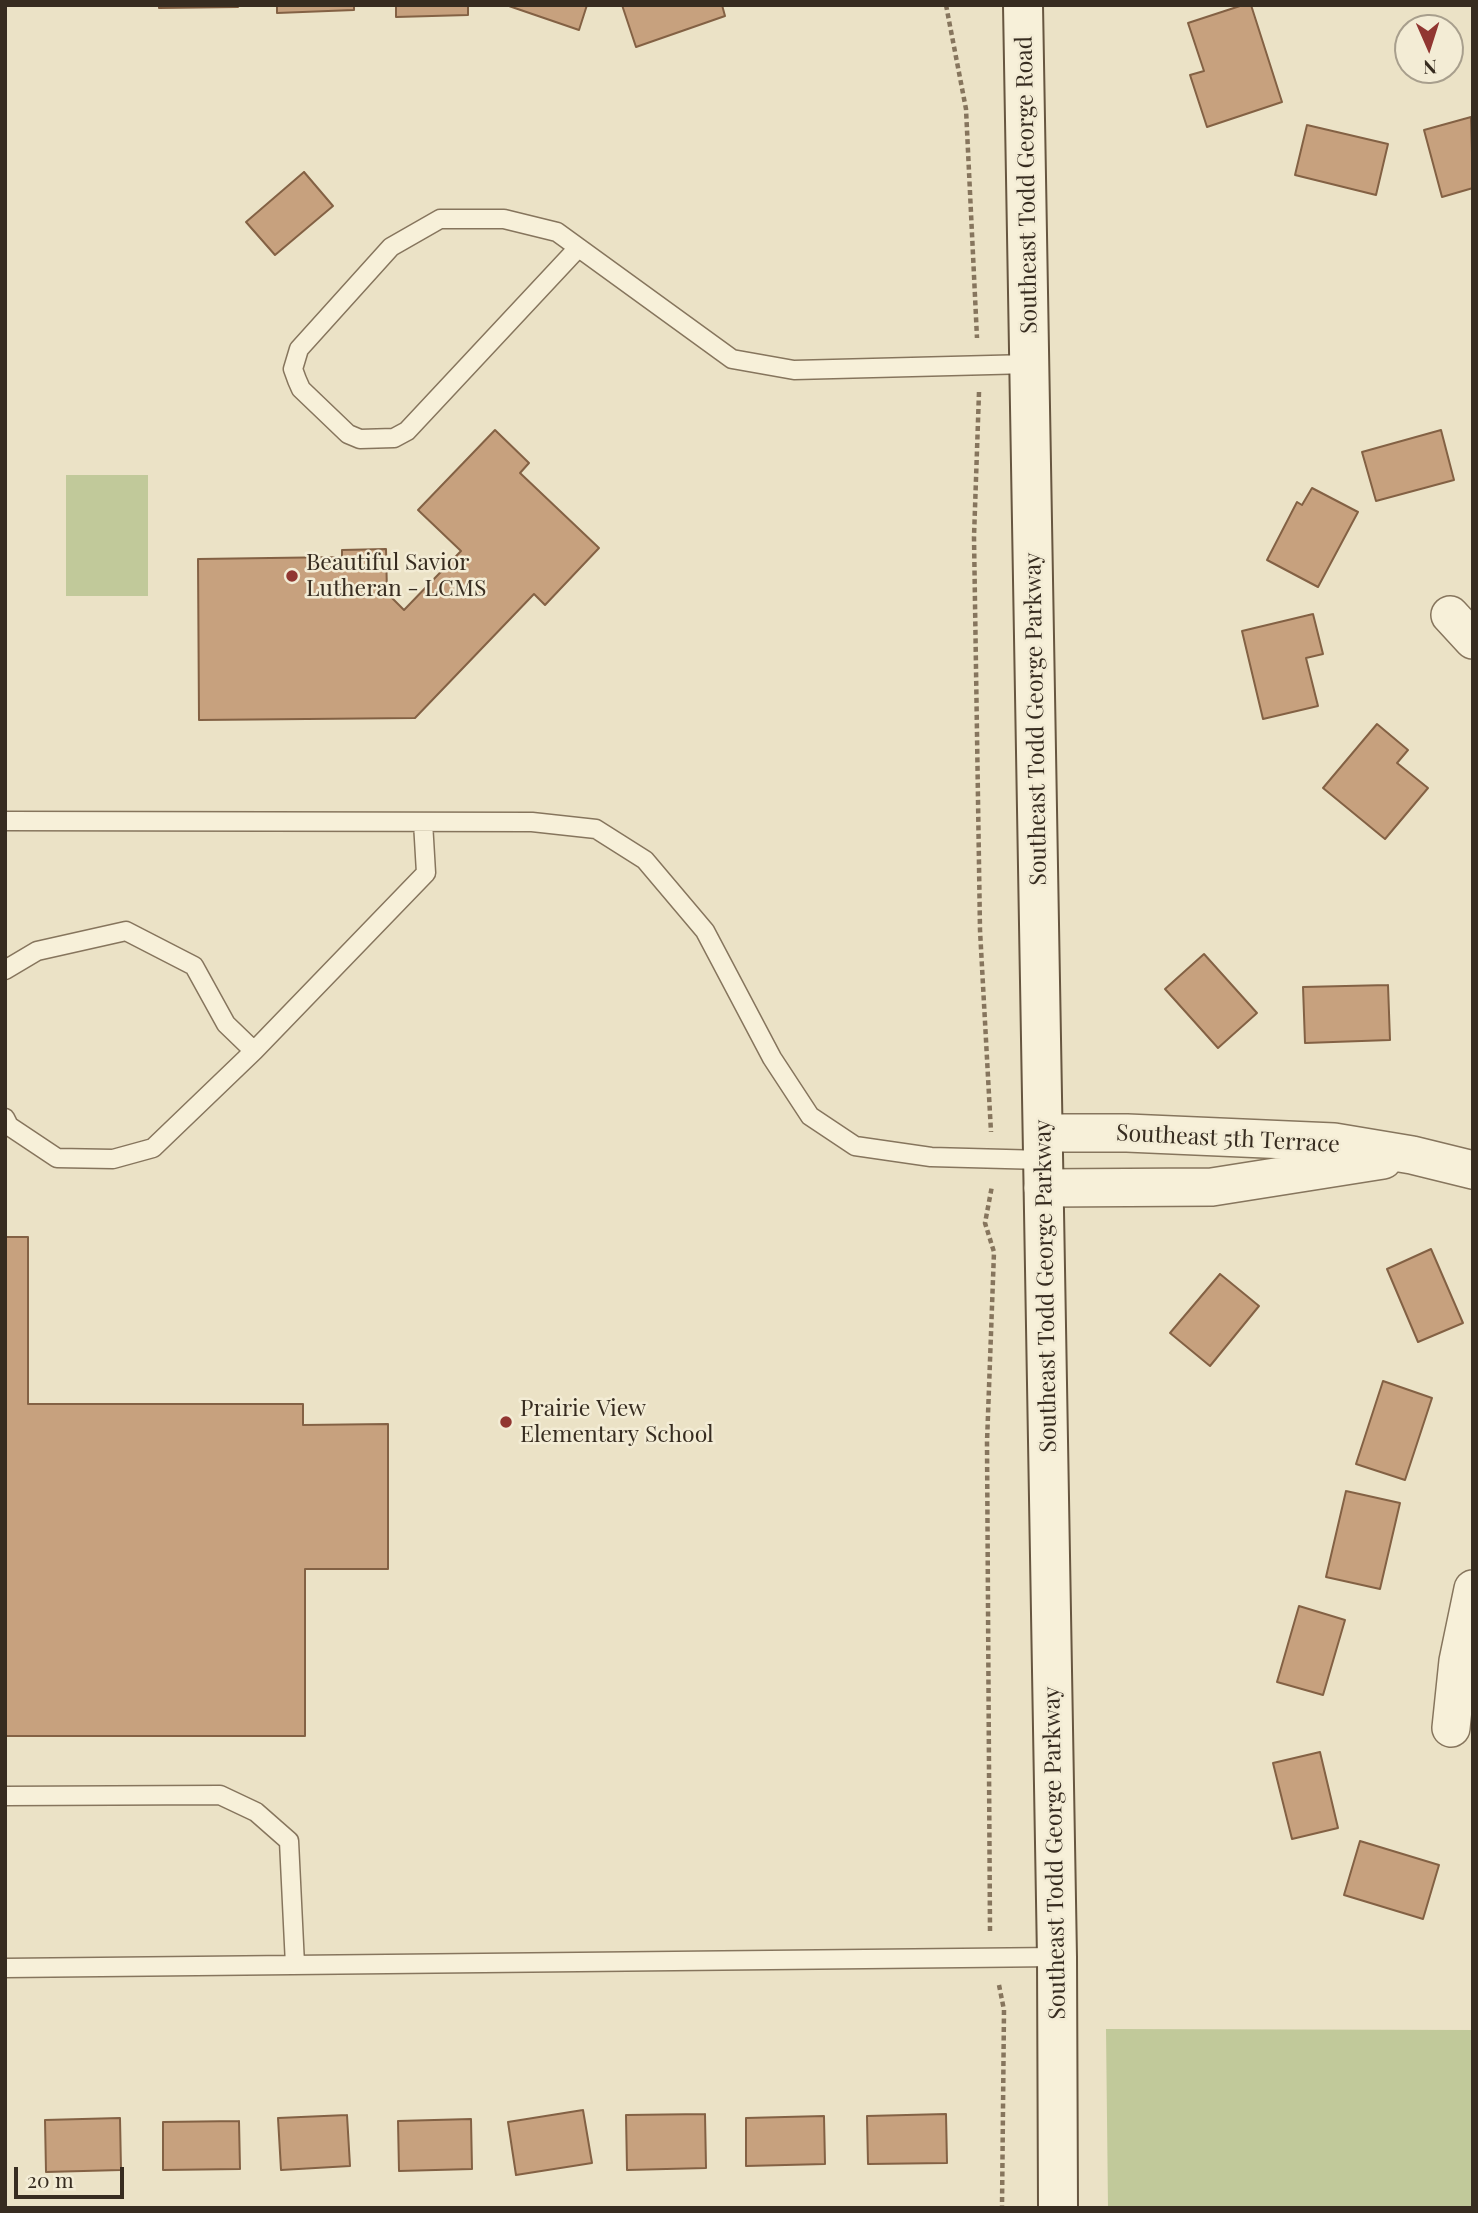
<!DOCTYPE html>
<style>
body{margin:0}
#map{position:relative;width:1478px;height:2213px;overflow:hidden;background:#ebe2c6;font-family:"Playfair Display",serif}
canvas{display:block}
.frame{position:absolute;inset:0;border:7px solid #372c20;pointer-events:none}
.north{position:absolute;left:1394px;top:14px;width:70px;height:70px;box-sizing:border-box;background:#f3ecd5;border:2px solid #a89f8d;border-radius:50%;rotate:177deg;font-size:19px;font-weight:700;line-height:28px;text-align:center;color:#372c20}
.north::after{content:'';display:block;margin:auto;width:24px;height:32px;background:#913631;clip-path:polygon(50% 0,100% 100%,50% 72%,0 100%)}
.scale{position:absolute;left:14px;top:2167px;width:110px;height:32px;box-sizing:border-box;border:4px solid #372c20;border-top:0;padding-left:9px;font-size:21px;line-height:24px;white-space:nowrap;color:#372c20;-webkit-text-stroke:5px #f3ecd5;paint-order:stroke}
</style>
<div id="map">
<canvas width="1478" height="2213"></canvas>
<div class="frame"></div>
<div class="north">N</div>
<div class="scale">20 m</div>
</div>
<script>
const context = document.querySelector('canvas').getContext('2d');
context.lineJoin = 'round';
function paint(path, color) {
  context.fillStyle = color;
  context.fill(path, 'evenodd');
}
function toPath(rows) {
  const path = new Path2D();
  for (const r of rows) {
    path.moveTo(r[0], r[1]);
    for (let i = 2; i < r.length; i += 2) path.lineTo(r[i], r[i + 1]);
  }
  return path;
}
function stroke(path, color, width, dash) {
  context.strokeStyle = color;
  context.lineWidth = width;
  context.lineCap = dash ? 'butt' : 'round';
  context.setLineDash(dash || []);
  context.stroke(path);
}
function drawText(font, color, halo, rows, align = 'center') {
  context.font = font + ' "Playfair Display",serif';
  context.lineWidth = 5;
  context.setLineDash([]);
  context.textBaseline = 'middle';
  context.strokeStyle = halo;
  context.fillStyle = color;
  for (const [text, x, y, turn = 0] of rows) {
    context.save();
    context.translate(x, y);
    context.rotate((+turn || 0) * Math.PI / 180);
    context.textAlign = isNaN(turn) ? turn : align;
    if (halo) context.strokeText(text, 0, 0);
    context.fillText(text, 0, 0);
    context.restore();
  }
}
const green = toPath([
 [66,475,148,475,148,596,66,596],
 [1106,2029,1473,2030,1473,2208,1108,2208]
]);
const building = toPath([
 [159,5,238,5,238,7,159,8,159,5],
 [277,5,354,5,354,10,277,13,277,5],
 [396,5,468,5,468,15,396,17,396,5],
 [506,5,587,5,579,30,506,5],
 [622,5,722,5,725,16,636,47,622,5],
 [1243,5,1251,5,1282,102,1207,127,1190,75,1204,71,1188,23,1243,5],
 [1471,117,1473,188,1442,197,1424,130,1471,117],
 [1307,125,1388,144,1376,195,1295,175,1307,125],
 [304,172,333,206,275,255,246,222,304,172],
 [495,430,529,463,520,473,599,548,545,605,534,594,415,718,199,720,198,559,342,557,342,550,386,549,387,593,404,610,461,551,418,510,495,430],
 [1441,430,1454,480,1376,501,1362,452,1441,430],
 [1312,488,1358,512,1318,587,1267,560,1297,502,1302,505,1312,488],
 [1313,614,1323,654,1306,658,1318,706,1263,719,1242,631,1313,614],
 [1377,724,1408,750,1397,763,1428,788,1385,839,1323,788,1377,724],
 [1204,954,1257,1013,1218,1048,1165,989,1204,954],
 [1388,985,1390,1040,1305,1043,1303,987,1388,985],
 [5,1237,28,1237,28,1404,303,1404,303,1425,388,1424,388,1569,305,1569,305,1736,5,1736,5,1237],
 [1431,1249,1463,1323,1418,1342,1387,1269,1431,1249],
 [1220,1274,1259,1306,1210,1366,1170,1333,1220,1274],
 [1383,1381,1432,1398,1405,1480,1356,1464,1383,1381],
 [1346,1491,1400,1503,1380,1589,1326,1577,1346,1491],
 [1299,1606,1345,1620,1323,1695,1277,1682,1299,1606],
 [1320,1752,1338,1828,1292,1839,1273,1763,1320,1752],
 [1360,1841,1439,1865,1423,1919,1344,1895,1360,1841],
 [583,2110,592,2163,516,2175,508,2122,583,2110],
 [705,2114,706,2168,627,2170,626,2115,705,2114],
 [946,2114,947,2163,868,2164,867,2116,946,2114],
 [347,2115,350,2166,281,2170,278,2118,347,2115],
 [824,2116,825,2164,746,2166,746,2118,824,2116],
 [120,2118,121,2170,46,2172,45,2120,120,2118],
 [471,2119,472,2169,399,2171,398,2121,471,2119],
 [239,2121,240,2169,163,2170,163,2122,239,2121]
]);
const path = toPath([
 [946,5,966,109,977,338],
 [979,392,974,537,980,930,991,1132],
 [990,1931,987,1442,994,1252,985,1223,992,1186],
 [999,1985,1004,2010,1002,2208]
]);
const lane = toPath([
 [578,248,407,431,394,438,360,439,348,434,301,389,297,380,293,369,299,349,391,247,440,219,504,219,557,232,732,359,794,370,1030,364],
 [5,821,532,822,596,829,645,860,705,931,772,1058,810,1116,855,1146,931,1157,1043,1160],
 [5,970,37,951,126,931,194,966,226,1024,254,1051],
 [5,1118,9,1126,57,1158,113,1159,153,1148,254,1051,426,873,423,822],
 [5,1796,220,1795,256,1812,289,1841,295,1965],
 [5,1968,1057,1957]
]);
const street = toPath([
 [1450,615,1473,640],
 [1043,1133,1127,1133,1334,1142,1412,1155,1473,1170],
 [1043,1188,1212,1187,1383,1160],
 [1451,1728,1458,1661,1473,1589]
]);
const secondary = toPath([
 [1023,5,1057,1957,1058,2208]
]);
const markers = [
 [292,576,7,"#913631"],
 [506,1422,7,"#913631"]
];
const streetNames = [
 ["Southeast Todd George Road",1027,185,-91],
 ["Southeast Todd George Parkway",1036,719,-91],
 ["Southeast 5th Terrace",1228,1139,3],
 ["Southeast Todd George Parkway",1046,1286,-91],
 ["Southeast Todd George Parkway",1055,1853,-91]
];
const poiNames = [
 ["Beautiful Savior",306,563],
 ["Lutheran - LCMS",306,589],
 ["Prairie View",520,1409],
 ["Elementary School",520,1435]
];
paint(green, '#c1c99a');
paint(building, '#c7a17e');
stroke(building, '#836144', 2);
stroke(lane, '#86755d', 21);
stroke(street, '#86755d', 40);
stroke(secondary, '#675640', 42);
stroke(path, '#86755d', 4.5, [5, 3.5]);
stroke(lane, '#f7f0d9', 18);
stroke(street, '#f7f0d9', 37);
stroke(secondary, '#f7f0d9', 38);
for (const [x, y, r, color] of markers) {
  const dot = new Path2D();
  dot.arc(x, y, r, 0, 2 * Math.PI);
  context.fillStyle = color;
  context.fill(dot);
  stroke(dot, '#f3ecd5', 2.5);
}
drawText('23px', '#372c20', '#f3ecd5', streetNames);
drawText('23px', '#372c20', '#f3ecd5', poiNames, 'left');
</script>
